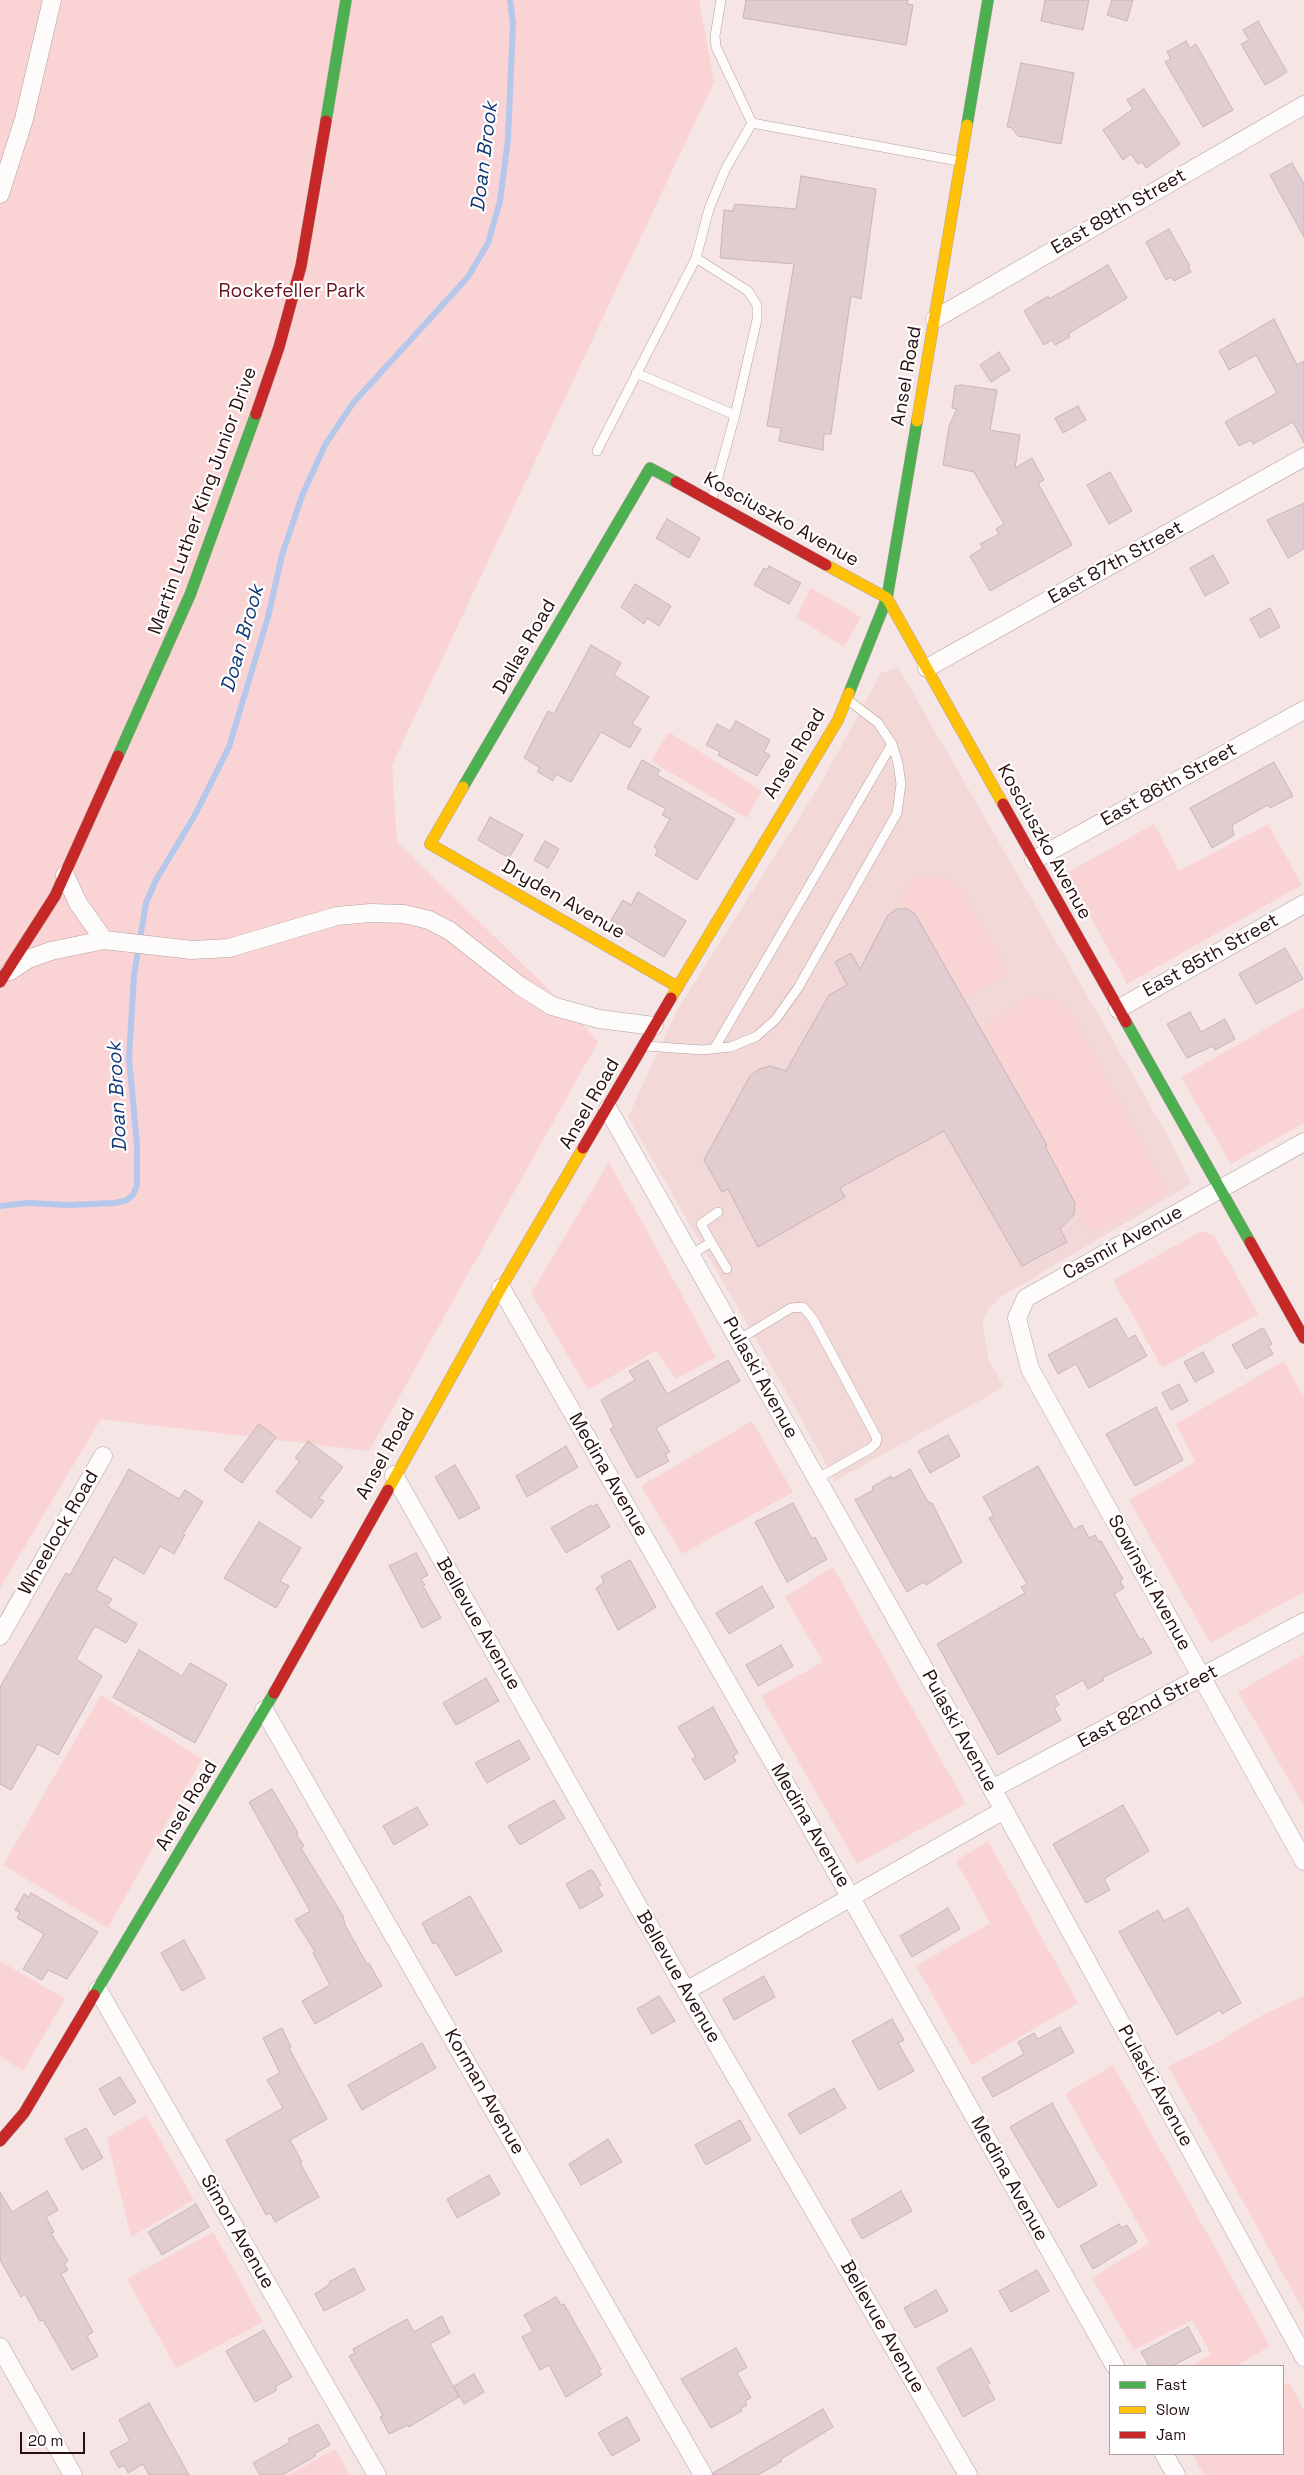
<!DOCTYPE html>
<style>
body{margin:0}
#map{position:relative;width:1304px;height:2475px;overflow:hidden;background:#f6e5e5;font-family:"Space Grotesk",sans-serif}
canvas{display:block}
.legend{position:absolute;left:1109px;top:2365px;width:175px;height:90px;box-sizing:border-box;background:#fff;border:1px solid #a99f9f;margin:0;padding:6px 9px;list-style:none;font-size:15px;color:#280f10}
.legend li{display:flex;align-items:center;gap:10px;height:25px}
.legend b{width:25px;border:1px solid #a99f9f}
.scale{position:absolute;left:20px;top:2432px;width:65px;height:22px;box-sizing:border-box;border:2px solid #280f10;border-top:0;padding-left:6px;font-size:15px;line-height:18px;white-space:nowrap;color:#280f10;-webkit-text-stroke:4px #fff;paint-order:stroke}
</style>
<div id="map">
<canvas width="1304" height="2475"></canvas>
<ul class="legend">
<li><b style="height:6px;background:#4caf50"></b>Fast</li>
<li><b style="height:6px;background:#ffc107"></b>Slow</li>
<li><b style="height:6px;background:#c62828"></b>Jam</li>
</ul>
<div class="scale">20 m</div>
</div>
<script>
const context = document.querySelector('canvas').getContext('2d');
context.lineJoin = 'round';
function paint(path, color) {
  context.fillStyle = color;
  context.fill(path, 'evenodd');
}
function toPath(rows) {
  const path = new Path2D();
  for (const r of rows) {
    path.moveTo(r[0], r[1]);
    for (let i = 2; i < r.length; i += 2) path.lineTo(r[i], r[i + 1]);
  }
  return path;
}
function stroke(path, color, width, dash) {
  context.strokeStyle = color;
  context.lineWidth = width;
  context.lineCap = dash ? 'butt' : 'round';
  context.setLineDash(dash || []);
  context.stroke(path);
}
function drawText(font, color, halo, rows, align = 'center') {
  context.font = font + ' "Space Grotesk",sans-serif';
  context.lineWidth = 4.5;
  context.setLineDash([]);
  context.textBaseline = 'middle';
  context.strokeStyle = halo;
  context.fillStyle = color;
  for (const [text, x, y, turn = 0] of rows) {
    context.save();
    context.translate(x, y);
    context.rotate((+turn || 0) * Math.PI / 180);
    context.textAlign = isNaN(turn) ? turn : align;
    if (halo) context.strokeText(text, 0, 0);
    context.fillText(text, 0, 0);
    context.restore();
  }
}
const built = toPath([
 [898,667,1118,1049,1172,1144,1191,1184,999,1298,988,1310,982,1323,989,1361,1004,1387,835,1481,795,1407,628,1117,677,1010,820,785,881,673]
]);
const green = toPath([
 [0,0,699,0,714,82,392,765,397,842,572,1012,598,1042,369,1451,101,1419,0,1588],
 [811,588,861,617,844,647,796,617],
 [669,732,762,791,747,818,651,761],
 [1154,824,1179,871,1268,824,1302,885,1127,984,1067,873],
 [932,875,946,877,955,883,965,895,1008,973,963,998,915,914,903,908,902,895,909,884,918,878],
 [1032,997,1054,1000,1071,1013,1169,1193,1092,1233,980,1027],
 [1304,1007,1304,1123,1231,1164,1181,1077],
 [609,1162,716,1357,676,1379,656,1351,588,1390,531,1293],
 [1202,1231,1214,1235,1258,1314,1162,1368,1113,1280],
 [1284,1361,1304,1398,1304,1592,1210,1643,1129,1500,1195,1462,1176,1424],
 [752,1421,793,1492,682,1554,641,1486],
 [833,1567,966,1804,857,1864,761,1696,823,1662,785,1597],
 [1304,1654,1304,1806,1238,1692],
 [101,1695,202,1759,108,1928,3,1865],
 [988,1841,1078,2003,972,2065,916,1966,990,1923,956,1861],
 [0,1961,65,1999,23,2071,0,2056],
 [1304,1996,1304,2312,1168,2066,1216,2043,1264,2014],
 [1113,2065,1270,2346,1237,2366,1191,2366,1211,2354,1192,2320,1134,2350,1092,2278,1149,2243,1065,2094],
 [146,2115,194,2200,131,2237,107,2138],
 [213,2232,263,2322,176,2368,127,2279],
 [1289,2382,1304,2410,1304,2475,1204,2475,1192,2454,1283,2454,1283,2385],
 [335,2449,350,2475,288,2475]
]);
const stream = toPath([
 [0,1206,27,1203,69,1205,114,1203,125,1201,133,1195,137,1185,137,1145,129,1058,134,975,146,903,156,880,195,815,229,747,268,617,282,555,302,496,325,445,353,403,468,277,488,243,500,201,508,139,513,23,510,0]
]);
const building = toPath([
 [746,0,908,0,907,4,913,5,906,45,743,18,746,0],
 [1045,0,1089,0,1083,30,1041,21,1045,0],
 [1112,0,1133,0,1127,21,1107,15,1112,0],
 [1258,21,1287,72,1265,85,1241,44,1249,40,1243,30,1258,21],
 [1186,41,1190,48,1196,44,1233,110,1203,127,1165,62,1171,59,1167,52,1186,41],
 [1021,63,1074,73,1061,144,1018,136,1012,128,1007,127,1021,63],
 [1144,89,1180,144,1146,168,1142,162,1138,164,1131,154,1123,160,1103,130,1133,109,1127,100,1144,89],
 [1292,163,1304,184,1304,237,1270,175,1292,163],
 [801,176,876,189,861,299,851,296,831,434,824,434,823,450,779,441,781,428,767,426,794,264,720,258,724,210,733,211,735,204,796,209,801,176],
 [1169,229,1190,266,1188,267,1191,272,1174,281,1171,277,1166,280,1146,242,1169,229],
 [1108,265,1127,298,1068,334,1070,337,1055,345,1052,340,1044,345,1024,311,1048,296,1049,299,1108,265],
 [1274,319,1297,365,1304,361,1304,443,1293,422,1253,444,1251,440,1239,446,1225,422,1277,393,1256,355,1229,370,1219,351,1274,319],
 [999,352,1010,370,991,382,980,365,999,352],
 [961,385,997,390,990,430,1020,435,1015,468,1032,458,1044,480,1038,483,1072,545,990,591,970,556,983,548,980,544,999,534,996,529,1004,524,974,472,943,465,949,426,957,409,952,408,955,386,961,385],
 [1078,406,1086,420,1063,433,1055,418,1078,406],
 [1110,472,1132,511,1109,524,1087,485,1110,472],
 [1304,503,1304,549,1288,558,1267,520,1304,503],
 [667,519,700,538,689,558,656,538,667,519],
 [1213,555,1229,583,1205,596,1190,568,1213,555],
 [769,566,801,583,789,604,754,585,764,568,767,570,769,566],
 [635,584,671,606,659,626,647,618,644,624,621,607,635,584],
 [1270,608,1280,627,1260,638,1250,619,1270,608],
 [591,645,621,663,614,675,649,697,632,724,641,729,630,748,601,732,571,782,556,774,553,781,538,772,539,767,524,758,548,711,554,714,591,645],
 [736,721,770,740,764,752,770,755,757,776,718,755,720,752,706,745,717,724,730,731,736,721],
 [642,760,660,770,657,775,735,819,697,880,655,855,658,850,654,847,670,819,662,815,666,809,627,788,642,760],
 [1274,762,1293,796,1270,808,1268,805,1232,825,1234,835,1212,848,1190,808,1274,762],
 [490,817,523,835,509,858,478,840,490,817],
 [545,841,559,849,548,868,534,860,545,841],
 [638,892,686,921,664,957,618,929,620,926,611,920,623,900,631,905,638,892],
 [897,909,908,909,915,914,1047,1145,1045,1146,1075,1203,1074,1215,1060,1229,1067,1242,1022,1266,944,1131,840,1188,845,1197,758,1247,728,1189,722,1192,704,1160,750,1076,759,1069,770,1066,786,1071,829,995,847,985,835,962,851,953,860,969,888,915,897,909],
 [1285,948,1303,979,1256,1004,1239,974,1285,948],
 [1190,1012,1201,1032,1225,1019,1235,1039,1215,1050,1213,1046,1187,1058,1167,1024,1190,1012],
 [1116,1318,1128,1339,1135,1335,1147,1356,1089,1388,1076,1364,1058,1374,1048,1355,1116,1318],
 [1261,1329,1264,1329,1272,1344,1268,1346,1273,1354,1246,1369,1232,1345,1261,1329],
 [1203,1352,1214,1372,1195,1382,1184,1362,1203,1352],
 [648,1360,667,1394,728,1360,740,1381,656,1428,670,1452,665,1454,669,1461,637,1478,610,1429,614,1427,601,1400,635,1380,629,1371,648,1360],
 [1179,1384,1188,1401,1171,1410,1162,1393,1179,1384],
 [1156,1407,1183,1460,1135,1486,1106,1434,1156,1407],
 [259,1424,276,1437,242,1483,224,1470,259,1424],
 [948,1435,960,1456,930,1473,918,1451,948,1435],
 [308,1441,343,1467,319,1498,324,1501,311,1518,276,1492,300,1461,295,1458,308,1441],
 [566,1446,578,1467,527,1497,516,1476,566,1446],
 [455,1465,480,1508,459,1519,435,1477,455,1465],
 [1038,1466,1074,1530,1082,1525,1089,1538,1095,1535,1099,1542,1101,1541,1123,1579,1120,1581,1124,1588,1114,1594,1140,1640,1143,1638,1152,1653,1102,1678,1104,1680,1088,1689,1083,1680,1054,1696,1059,1705,1054,1708,1061,1720,998,1755,937,1644,1025,1593,1021,1587,1027,1584,989,1518,994,1516,983,1497,1038,1466],
 [129,1469,179,1499,185,1490,203,1502,183,1534,185,1535,174,1554,160,1546,144,1574,114,1557,96,1590,112,1599,107,1606,137,1624,126,1643,95,1626,76,1659,102,1676,58,1755,38,1744,11,1790,0,1784,0,1687,66,1573,70,1575,129,1469],
 [910,1469,928,1502,932,1503,962,1562,926,1585,924,1582,907,1592,855,1500,873,1490,872,1487,891,1476,892,1479,910,1469],
 [793,1503,812,1539,815,1537,827,1559,787,1582,755,1522,793,1503],
 [597,1504,610,1527,566,1553,551,1528,591,1505,592,1507,597,1504],
 [259,1522,301,1548,280,1581,289,1586,276,1608,224,1578,259,1522],
 [416,1553,428,1575,421,1579,425,1585,423,1586,441,1618,422,1628,389,1566,416,1553],
 [630,1560,656,1607,618,1630,596,1588,604,1582,601,1576,630,1560],
 [762,1586,774,1607,729,1634,716,1613,762,1586],
 [781,1645,793,1666,758,1686,746,1665,781,1645],
 [139,1650,182,1676,190,1663,227,1684,195,1743,113,1697,139,1650],
 [486,1678,499,1701,456,1725,443,1703,486,1678],
 [713,1707,738,1753,733,1756,736,1761,705,1780,692,1759,696,1757,678,1727,713,1707],
 [519,1740,530,1759,487,1783,475,1763,519,1740],
 [272,1789,298,1833,296,1834,304,1846,301,1848,343,1916,345,1925,367,1964,369,1963,382,1986,315,2024,302,2001,330,1985,313,1953,315,1952,295,1920,310,1911,249,1802,272,1789],
 [554,1800,565,1818,522,1844,519,1844,508,1826,554,1800],
 [1123,1805,1149,1851,1104,1879,1110,1890,1086,1903,1053,1844,1123,1805],
 [417,1807,428,1825,394,1845,383,1826,417,1807],
 [590,1870,593,1871,601,1885,598,1887,603,1896,580,1909,566,1884,590,1870],
 [31,1893,98,1932,67,1979,48,1970,42,1980,23,1969,44,1934,17,1918,20,1912,15,1910,24,1894,29,1897,31,1893],
 [470,1896,502,1951,456,1976,436,1942,433,1944,422,1923,470,1896],
 [948,1908,960,1929,912,1957,900,1936,948,1908],
 [1188,1908,1241,2003,1222,2014,1220,2010,1177,2035,1119,1932,1158,1910,1164,1921,1188,1908],
 [184,1940,205,1978,182,1991,161,1953,184,1940],
 [764,1976,775,1997,734,2020,723,1999,764,1976],
 [659,1996,675,2021,652,2034,637,2009,659,1996],
 [892,2019,904,2040,898,2043,914,2071,879,2090,852,2041,892,2019],
 [1060,2027,1074,2052,993,2097,982,2078,1024,2054,1018,2042,1034,2033,1038,2039,1060,2027],
 [282,2028,291,2047,289,2048,327,2119,290,2140,302,2162,300,2163,319,2197,275,2222,270,2213,266,2215,226,2140,283,2108,267,2080,280,2073,263,2038,282,2028],
 [422,2043,436,2068,362,2110,348,2085,422,2043],
 [120,2077,136,2102,114,2115,99,2089,120,2077],
 [834,2088,846,2108,800,2134,788,2114,834,2088],
 [1052,2103,1097,2185,1058,2208,1010,2127,1052,2103],
 [740,2120,751,2140,706,2165,695,2145,740,2120],
 [86,2128,103,2158,82,2170,65,2139,86,2128],
 [608,2139,622,2162,581,2185,569,2164,608,2139],
 [489,2175,500,2194,457,2218,447,2199,489,2175],
 [47,2191,58,2210,46,2217,54,2232,51,2233,68,2261,64,2264,68,2270,61,2274,93,2332,87,2336,98,2356,72,2370,43,2320,40,2321,25,2294,21,2297,0,2260,0,2192,12,2212,47,2191],
 [901,2191,912,2211,862,2239,851,2220,901,2191],
 [196,2204,209,2227,162,2255,148,2232,196,2204],
 [1119,2224,1122,2228,1127,2225,1137,2242,1093,2269,1080,2246,1119,2224],
 [354,2268,365,2290,324,2311,315,2294,330,2284,329,2282,354,2268],
 [1037,2270,1049,2291,1011,2312,999,2291,1037,2270],
 [936,2290,948,2311,915,2328,904,2308,936,2290],
 [556,2297,561,2305,564,2304,601,2369,599,2371,602,2375,566,2397,549,2365,540,2370,522,2337,533,2331,524,2315,556,2297],
 [442,2316,450,2333,430,2344,459,2397,409,2427,408,2425,389,2434,380,2417,383,2415,349,2356,355,2353,353,2349,407,2319,414,2332,442,2316],
 [1188,2327,1201,2351,1172,2366,1149,2366,1141,2352,1188,2327],
 [264,2330,292,2377,275,2387,277,2390,255,2402,226,2351,264,2330],
 [736,2348,747,2367,737,2373,751,2398,745,2401,747,2405,740,2409,742,2411,711,2428,681,2379,736,2348],
 [971,2348,990,2383,987,2385,995,2399,963,2417,937,2368,971,2348],
 [474,2374,484,2392,464,2404,454,2386,474,2374],
 [149,2403,158,2419,189,2475,149,2475,143,2464,128,2473,124,2465,119,2468,110,2452,130,2441,119,2420,149,2403],
 [823,2409,833,2427,781,2459,782,2461,758,2475,714,2475,713,2473,823,2409],
 [627,2417,640,2440,612,2456,598,2433,627,2417],
 [318,2424,330,2445,314,2454,316,2456,282,2475,260,2475,253,2463,290,2442,288,2439,318,2424]
]);
const lane = toPath([
 [721,0,715,36,716,47,752,123],
 [636,373,735,415,757,320,757,305,748,291,696,258],
 [597,451,696,258,709,209,725,170,752,123,958,161],
 [712,499,735,415],
 [646,1046,702,1050,731,1047,757,1036,776,1019,798,988,897,813,901,784,898,763,892,744,878,723,848,700],
 [714,1049,892,744],
 [711,1242,727,1269],
 [691,1255,711,1242,701,1224,718,1212],
 [738,1340,791,1308,803,1307,813,1319,877,1438,876,1443,871,1448,817,1479]
]);
const street = toPath([
 [0,194,24,119,52,0],
 [935,319,1304,105],
 [927,668,1304,457],
 [1034,860,1304,710],
 [65,875,78,903,104,940],
 [10,971,28,959,51,951,104,940,192,950,229,948,337,916,370,913,404,914,429,920,450,931,520,986,552,1006,599,1019,654,1026],
 [1118,1009,1304,904],
 [608,1109,1004,1810,1304,2357],
 [1304,1142,1026,1298,1017,1318,1030,1369,1304,1861],
 [501,1288,850,1896,1115,2366],
 [394,1475,686,1991,968,2475],
 [0,1636,103,1456],
 [264,1710,703,2475],
 [992,1789,1304,1622],
 [98,1990,377,2475],
 [686,1991,1004,1810],
 [0,2347,73,2475],
 [1164,2454,1176,2475]
]);
const fast = toPath([
 [326,121,346,0],
 [967,125,988,0],
 [849,693,887,598,917,421],
 [118,756,190,595,256,414],
 [463,787,650,468,676,482],
 [1126,1022,1250,1242],
 [94,1995,274,1693]
]);
const slow = toPath([
 [917,421,967,125],
 [826,565,887,598,1003,804],
 [463,787,430,844,678,987],
 [671,998,838,720,849,693],
 [388,1490,501,1288,583,1148]
]);
const jam = toPath([
 [256,414,279,347,301,266,326,121],
 [676,482,826,565],
 [1003,804,1126,1022],
 [0,982,55,896,118,756],
 [583,1148,671,998],
 [1250,1242,1304,1338],
 [274,1693,388,1490],
 [0,2141,24,2113,94,1995]
]);
const streetNames = [
 ["East 89th Street",1119,212,-30],
 ["Ansel Road",907,376,-80],
 ["Martin Luther King Junior Drive",203,501,-70],
 ["Kosciuszko Avenue",781,520,29],
 ["East 87th Street",1116,563,-29],
 ["Dallas Road",525,647,-60],
 ["Ansel Road",795,754,-59],
 ["East 86th Street",1169,785,-29],
 ["Kosciuszko Avenue",1044,842,61],
 ["Dryden Avenue",563,900,30],
 ["East 85th Street",1211,956,-29],
 ["Ansel Road",590,1104,-60],
 ["Casmir Avenue",1123,1243,-29],
 ["Pulaski Avenue",760,1378,61],
 ["Ansel Road",386,1454,-61],
 ["Medina Avenue",608,1475,60],
 ["Wheelock Road",59,1533,-60],
 ["Sowinski Avenue",1149,1583,61],
 ["Bellevue Avenue",478,1624,60],
 ["East 82nd Street",1148,1707,-28],
 ["Pulaski Avenue",959,1731,61],
 ["Ansel Road",187,1806,-59],
 ["Medina Avenue",810,1826,60],
 ["Bellevue Avenue",678,1977,60],
 ["Pulaski Avenue",1155,2086,61],
 ["Korman Avenue",484,2092,60],
 ["Medina Avenue",1009,2179,61],
 ["Simon Avenue",237,2232,60],
 ["Bellevue Avenue",882,2327,60]
];
const parkNames = [
 ["Rockefeller Park",292,292]
];
const waterNames = [
 ["Doan Brook",485,157,-83],
 ["Doan Brook",243,639,-74],
 ["Doan Brook",118,1097,-93]
];
paint(built, '#f3d8d8');
paint(green, '#fad4d4');
stroke(stream, '#b5c7eb', 6);
paint(building, '#e1ccd0');
stroke(building, '#c8b5b8', 1);
stroke(lane, '#b4a0a0', 10);
stroke(street, '#b4a0a0', 19);
stroke(fast, '#b4a0a0', 12);
stroke(slow, '#b4a0a0', 12);
stroke(jam, '#b4a0a0', 12);
stroke(lane, '#fefbfb', 9);
stroke(street, '#fefbfb', 18);
stroke(fast, '#4caf50', 11);
stroke(slow, '#ffc107', 11);
stroke(jam, '#c62828', 11);
drawText('19px', '#280f10', '#fff', streetNames);
drawText('19px', '#66151f', '#fff', parkNames);
drawText('italic 20px', '#133a76', '#fff', waterNames);
</script>
